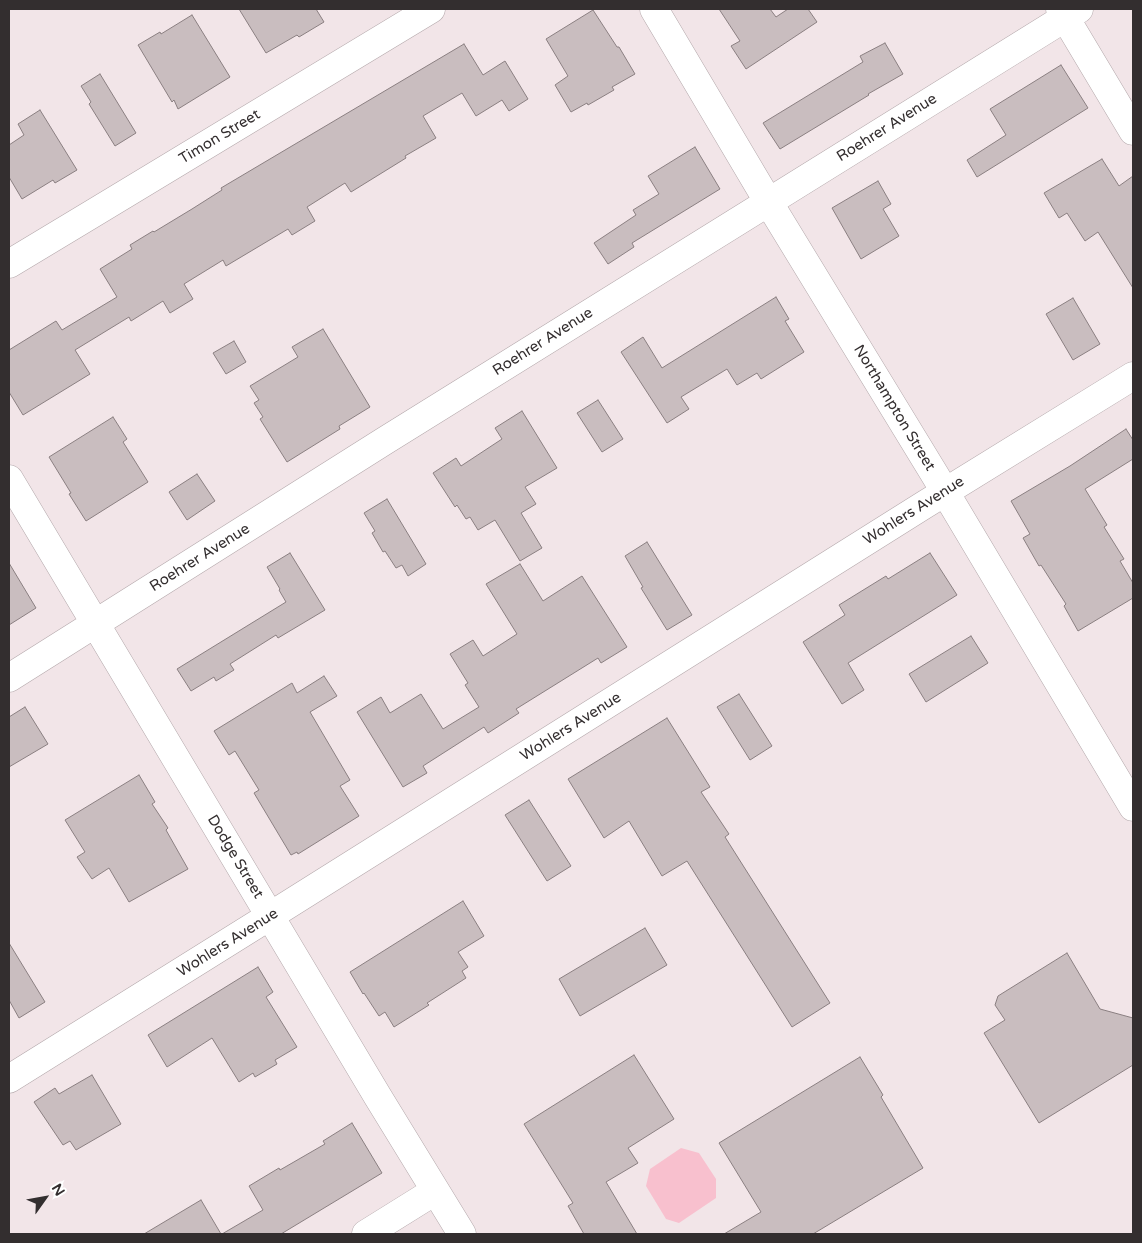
<!DOCTYPE html>
<style>
body{margin:0}
#map{position:relative;width:1142px;height:1243px;overflow:hidden;background:#f2e5e8;font-family:"Varela Round",sans-serif}
canvas{display:block}
.frame{position:absolute;inset:0;border:10px solid #332e2f;pointer-events:none}
.north{position:absolute;left:20px;top:1173px;width:50px;height:50px;-webkit-text-stroke:4px #fff;paint-order:stroke;rotate:58deg;font-size:14px;font-weight:700;line-height:20px;text-align:center;color:#332e2f}
.north::after{content:'';display:block;margin:auto;width:18px;height:22px;background:#332e2f;clip-path:polygon(50% 0,100% 100%,50% 72%,0 100%)}
</style>
<div id="map">
<canvas width="1142" height="1243"></canvas>
<div class="frame"></div>
<div class="north">N</div>
</div>
<script>
const context = document.querySelector('canvas').getContext('2d');
context.lineJoin = 'round';
function paint(path, color) {
  context.fillStyle = color;
  context.fill(path, 'evenodd');
}
function toPath(rows) {
  const path = new Path2D();
  for (const r of rows) {
    path.moveTo(r[0], r[1]);
    for (let i = 2; i < r.length; i += 2) path.lineTo(r[i], r[i + 1]);
  }
  return path;
}
function stroke(path, color, width, dash) {
  context.strokeStyle = color;
  context.lineWidth = width;
  context.lineCap = dash ? 'butt' : 'round';
  context.setLineDash(dash || []);
  context.stroke(path);
}
function drawText(font, color, halo, rows, align = 'center') {
  context.font = font + ' "Varela Round",sans-serif';
  context.lineWidth = 4.5;
  context.setLineDash([]);
  context.textBaseline = 'middle';
  context.strokeStyle = halo;
  context.fillStyle = color;
  for (const [text, x, y, turn = 0] of rows) {
    context.save();
    context.translate(x, y);
    context.rotate((+turn || 0) * Math.PI / 180);
    context.textAlign = isNaN(turn) ? turn : align;
    if (halo) context.strokeText(text, 0, 0);
    context.fillText(text, 0, 0);
    context.restore();
  }
}
const green = toPath([
 [681,1148,699,1153,716,1179,716,1198,679,1223,666,1219,646,1186,650,1169]
]);
const building = toPath([
 [239,9,316,9,324,22,299,37,297,35,266,53,239,9],
 [719,9,770,9,776,17,788,9,808,9,817,22,746,69,731,46,740,41,719,9],
 [593,10,617,47,619,47,635,74,612,87,614,90,588,105,587,103,571,112,555,85,568,76,546,39,593,10],
 [192,15,230,77,178,109,174,100,172,102,138,45,160,32,161,34,192,15],
 [885,43,903,74,868,94,869,95,780,149,763,123,863,62,860,56,885,43],
 [464,44,483,75,505,61,528,99,509,111,502,100,476,116,462,93,423,116,436,138,405,156,406,158,351,192,345,183,307,207,315,221,292,235,288,229,226,266,223,260,184,284,193,299,170,313,163,301,131,321,129,317,75,350,90,374,23,415,9,392,9,350,56,321,62,330,117,297,100,269,132,249,130,245,153,231,154,232,192,209,222,190,221,188,464,44],
 [1061,65,1088,108,977,177,967,160,1006,135,990,109,1061,65],
 [100,74,136,133,115,146,89,104,91,102,81,86,100,74],
 [40,110,77,170,55,183,53,180,22,199,9,177,9,145,24,135,18,124,40,110],
 [695,147,720,189,632,243,634,247,608,264,594,243,636,215,633,210,659,194,648,176,695,147],
 [1102,159,1119,186,1133,176,1133,288,1098,232,1085,241,1067,213,1059,218,1044,193,1102,159],
 [878,181,891,204,883,209,899,236,861,259,832,208,878,181],
 [776,297,789,319,785,321,804,352,761,379,757,373,737,385,727,369,681,397,689,409,667,423,621,352,643,337,662,368,776,297],
 [1073,298,1100,344,1073,360,1046,314,1073,298],
 [323,329,370,407,339,426,340,429,287,462,260,419,263,417,254,403,259,400,250,386,298,357,292,347,323,329],
 [234,341,246,362,226,374,213,353,234,341],
 [598,400,623,439,602,452,577,413,598,400],
 [522,411,557,468,525,487,536,504,521,513,542,548,520,561,495,520,478,530,470,517,466,519,457,505,455,507,433,473,456,458,461,466,502,439,495,428,522,411],
 [113,417,127,439,123,442,148,482,86,521,69,494,71,493,49,457,113,417],
 [1126,429,1133,440,1133,459,1085,489,1107,525,1104,527,1124,559,1120,561,1133,583,1133,598,1078,631,1064,606,1066,604,1041,565,1039,566,1023,538,1030,534,1011,501,1070,466,1126,429],
 [197,474,215,501,187,520,169,492,197,474],
 [387,499,426,564,408,576,402,565,396,568,385,551,383,552,372,533,375,531,364,513,387,499],
 [647,542,692,615,667,630,641,588,643,587,625,556,647,542],
 [290,553,325,610,278,638,276,635,230,664,234,670,216,681,214,677,191,691,177,669,286,602,279,590,280,589,267,567,290,553],
 [930,553,957,595,848,663,864,690,842,704,803,642,845,615,839,605,886,576,888,579,930,553],
 [9,563,36,608,9,625,9,563],
 [520,564,543,601,582,576,627,647,601,663,598,658,516,709,519,713,488,733,484,727,423,766,427,773,403,787,357,712,381,697,390,713,421,694,443,729,479,707,465,685,468,683,450,654,473,640,483,656,517,634,486,584,520,564],
 [971,636,988,663,926,702,909,674,971,636],
 [324,676,337,696,310,712,350,780,340,786,359,816,298,854,297,852,291,855,254,793,259,790,235,751,229,755,214,731,292,683,297,693,324,676],
 [739,694,772,746,750,760,717,707,739,694],
 [25,707,48,744,9,767,9,717,25,707],
 [667,718,710,787,701,792,729,834,725,837,830,1003,792,1027,687,861,662,876,629,821,604,838,568,779,667,718],
 [139,775,155,802,152,804,168,828,166,830,188,869,129,902,109,868,92,879,77,857,85,852,65,820,139,775],
 [529,800,571,866,547,881,505,815,529,800],
 [463,901,484,936,458,952,468,967,462,971,466,978,427,1003,429,1005,394,1027,385,1012,379,1016,364,993,363,994,350,972,463,901],
 [645,928,667,965,580,1016,559,979,645,928],
 [9,943,45,1002,19,1018,9,1000,9,943],
 [1067,953,1100,1009,1133,1018,1133,1065,1039,1123,984,1033,1005,1020,995,1005,998,996,1067,953],
 [258,967,273,992,266,997,297,1047,275,1060,277,1064,255,1077,253,1073,239,1082,212,1038,167,1067,148,1035,258,967],
 [634,1055,674,1119,628,1148,638,1163,606,1182,637,1234,584,1234,568,1206,573,1203,524,1124,634,1055],
 [860,1057,883,1095,881,1097,923,1168,813,1234,724,1234,761,1212,719,1143,860,1057],
 [92,1075,121,1124,76,1150,70,1141,63,1145,34,1102,55,1088,59,1094,92,1075],
 [352,1123,382,1173,281,1234,222,1234,263,1210,249,1186,279,1168,280,1170,325,1144,323,1141,352,1123],
 [201,1200,221,1234,144,1234,201,1200]
]);
const minor = toPath([
 [654,9,769,203,935,475,1133,807],
 [1060,9,1133,131],
 [9,264,92,214,431,9],
 [9,479,378,1097,462,1234],
 [9,678,386,440,1079,9],
 [9,1079,270,916,924,505,1133,376],
 [366,1234,435,1191]
]);
const streetNames = [
 ["Roehrer Avenue",887,128,-32],
 ["Timon Street",220,137,-31],
 ["Roehrer Avenue",543,342,-32],
 ["Northampton Street",894,408,59],
 ["Wohlers Avenue",914,511,-32],
 ["Roehrer Avenue",200,558,-32],
 ["Wohlers Avenue",571,727,-32],
 ["Dodge Street",235,857,59],
 ["Wohlers Avenue",228,943,-32]
];
paint(green, '#f8c0ce');
paint(building, '#c9bdbf');
stroke(building, '#8a7f81', 1);
stroke(minor, '#b3a7aa', 29);
stroke(minor, '#fff', 28);
drawText('15px', '#332e2f', '#fff', streetNames);
</script>
